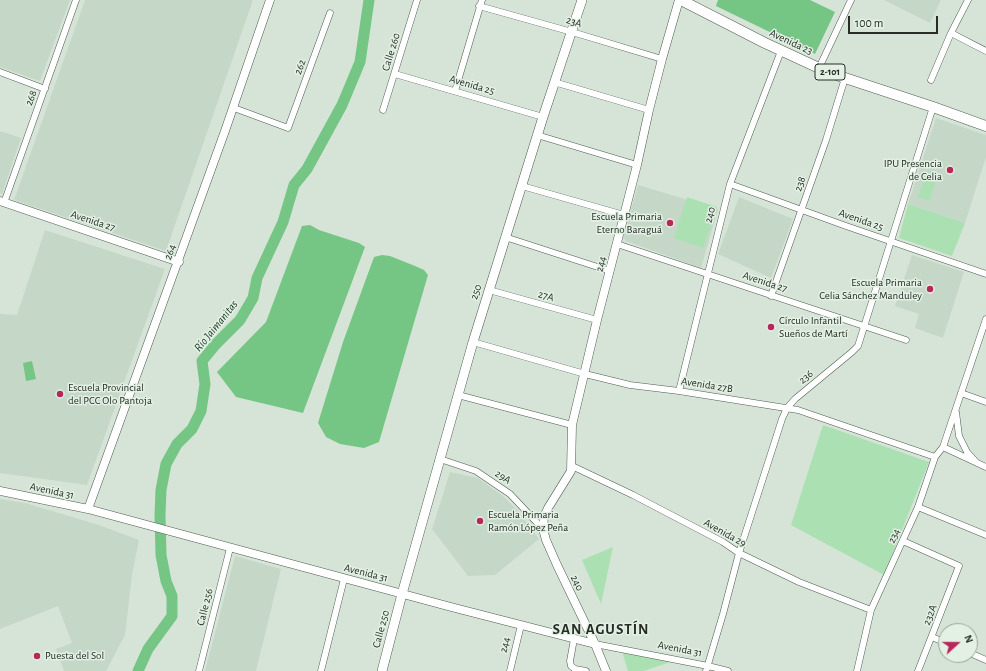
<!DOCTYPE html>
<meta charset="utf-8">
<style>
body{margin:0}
#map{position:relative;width:986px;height:671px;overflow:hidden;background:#d6e4d7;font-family:"Alegreya Sans",sans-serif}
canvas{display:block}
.north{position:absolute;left:938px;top:623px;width:40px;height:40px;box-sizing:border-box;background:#e3f1e4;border:1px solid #98a298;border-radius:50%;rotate:69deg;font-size:11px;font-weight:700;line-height:16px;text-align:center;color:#272c27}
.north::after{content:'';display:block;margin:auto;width:14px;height:18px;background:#b7285a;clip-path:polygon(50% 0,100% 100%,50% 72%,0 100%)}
.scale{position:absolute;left:848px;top:16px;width:90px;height:18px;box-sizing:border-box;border:2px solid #272c27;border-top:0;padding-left:5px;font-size:12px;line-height:14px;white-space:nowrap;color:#272c27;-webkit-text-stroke:3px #e3f1e4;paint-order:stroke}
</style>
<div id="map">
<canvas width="986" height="671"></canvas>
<div class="north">N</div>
<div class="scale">100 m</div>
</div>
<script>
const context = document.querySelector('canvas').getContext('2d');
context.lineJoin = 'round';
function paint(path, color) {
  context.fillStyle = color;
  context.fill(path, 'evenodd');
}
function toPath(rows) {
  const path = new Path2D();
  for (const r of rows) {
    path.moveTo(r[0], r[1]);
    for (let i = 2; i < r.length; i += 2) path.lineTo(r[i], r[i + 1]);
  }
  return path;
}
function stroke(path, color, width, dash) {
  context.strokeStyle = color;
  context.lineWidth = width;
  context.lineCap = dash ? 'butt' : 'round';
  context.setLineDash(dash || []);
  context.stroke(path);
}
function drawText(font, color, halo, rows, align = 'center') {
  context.font = font + ' "Alegreya Sans",sans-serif';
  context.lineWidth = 3;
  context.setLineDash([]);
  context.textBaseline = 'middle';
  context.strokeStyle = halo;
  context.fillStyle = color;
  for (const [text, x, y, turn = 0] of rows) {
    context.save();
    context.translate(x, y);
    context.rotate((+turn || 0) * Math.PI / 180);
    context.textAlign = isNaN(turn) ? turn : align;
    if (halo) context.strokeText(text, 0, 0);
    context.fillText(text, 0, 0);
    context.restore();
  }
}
const built = toPath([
 [0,0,70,0,40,81,0,67],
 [85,0,253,0,166,251,14,200],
 [884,0,941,0,930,23],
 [936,118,986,135,986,157,965,223,908,204],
 [0,131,21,138,2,194,0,193],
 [638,185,718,209,701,268,626,241,623,237],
 [739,197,793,219,771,278,718,254],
 [45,230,165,269,87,485,0,473,0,314,17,315],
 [912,255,964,272,943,338,915,328,919,314,895,306],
 [450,472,478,478,503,496,520,513,539,539,495,575,468,576,432,529],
 [0,499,25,503,99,525,139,540,132,575,125,635,106,671,64,671,56,649,72,643,58,606,0,629],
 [235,556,281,569,256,671,205,671]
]);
const green = toPath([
 [927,171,938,175,929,201,918,197],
 [687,197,717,207,703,248,674,238],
 [908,204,965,223,952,256,899,238],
 [823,425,929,462,884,575,791,525],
 [613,547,601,604,582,560],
 [622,651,676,660,644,671,628,671]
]);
const forest = toPath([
 [718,0,810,0,835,12,815,54,716,6],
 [310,225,319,230,359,243,365,247,303,413,236,397,217,372,266,322,302,226],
 [382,255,390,256,415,266,424,270,428,275,379,442,364,448,340,444,326,437,318,423,343,342,374,257],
 [32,361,36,379,26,381,23,363]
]);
const river = toPath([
 [138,671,148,649,172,616,172,596,166,581,161,555,160,515,161,490,166,464,177,444,192,429,201,411,205,384,202,361,216,344,240,320,253,298,257,278,283,222,294,185,307,169,342,105,360,62,369,0]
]);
const minor = toPath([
 [479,6,572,32,662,59],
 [951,33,986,51],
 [819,68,851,0],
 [0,72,45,89],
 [395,74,543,117],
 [931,80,951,33,968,0],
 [554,82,649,110],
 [455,91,482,0],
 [234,108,288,128,330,13],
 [383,110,417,0],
 [537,135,637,165],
 [730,184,846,226,986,274],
 [522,186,624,215],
 [4,203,76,0],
 [505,237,610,271],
 [617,244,906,340],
 [489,290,597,320],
 [771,296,826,140,845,78],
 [473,342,585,374,630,385,679,391,798,410,935,457],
 [679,391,730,184,781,51],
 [961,393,986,402],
 [458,395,572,425],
 [956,412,959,436,967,452,977,463],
 [943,447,986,467],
 [440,459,476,471,510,494,543,529],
 [572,466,633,495,723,542,739,553,799,582,871,610],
 [918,507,986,535],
 [903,541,959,566,918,671],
 [932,637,946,643],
 [574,639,570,661,571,666,575,669,586,671],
 [595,644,708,666,728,671],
 [970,653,986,660],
 [199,671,230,548],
 [321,671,344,579],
 [510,671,521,625],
 [706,671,723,614,739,553,782,419,787,408,795,399,852,352,858,346,933,107],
 [857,671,871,610,918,507,935,457,943,447,986,319]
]);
const tertiary = toPath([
 [0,201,179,262],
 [0,491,88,509,451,607,595,644],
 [88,509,225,131,270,0],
 [606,671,595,644,557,565,546,540,543,529,544,517,548,508,571,471,572,425,597,320,637,165,649,110,662,59,679,0]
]);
const secondary = toPath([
 [382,671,402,594,473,342,543,117,582,0]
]);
const primary = toPath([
 [681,0,765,43,819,68,845,78,933,107,986,126]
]);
const markers = [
 [950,170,4,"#b7285a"],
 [670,223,4,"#b7285a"],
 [930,289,4,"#b7285a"],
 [771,327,4,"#b7285a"],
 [60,394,4,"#b7285a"],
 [480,521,4,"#b7285a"],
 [37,656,4,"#b7285a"]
];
const shields = [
 [830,72,30]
];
const shieldNames = [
 ["2-101",830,72]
];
const streetNames = [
 ["23A",574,22,17],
 ["Avenida 23",791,42,25],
 ["Calle 260",391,52,-73],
 ["262",300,67,-70],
 ["Avenida 25",472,85,16],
 ["268",31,98,-70],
 ["238",800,184,-72],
 ["240",710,215,-76],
 ["Avenida 25",861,220,19],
 ["Avenida 27",93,221,18],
 ["264",170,252,-70],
 ["244",601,264,-75],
 ["Avenida 27",765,282,18],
 ["250",476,292,-72],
 ["27A",546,296,16],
 ["236",806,377,-40],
 ["Avenida 27B",707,385,9],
 ["29A",503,477,33],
 ["Avenida 31",52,491,12],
 ["Avenida 29",725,533,29],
 ["234",894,536,-66],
 ["Avenida 31",366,573,14],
 ["240",577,583,64],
 ["Calle 256",205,607,-76],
 ["232A",930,615,-69],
 ["Calle 250",381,629,-75],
 ["244",505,645,-76],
 ["Avenida 31",680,649,11]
];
const poiNames = [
 ["IPU Presencia",942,164,"right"],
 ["de Celia",942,177,"right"],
 ["Escuela Primaria",662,217,"right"],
 ["Eterno Baraguá",662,230,"right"],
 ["Escuela Primaria",922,283,"right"],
 ["Celia Sánchez Manduley",922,296,"right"],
 ["Círculo Infantil",779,321],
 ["Sueños de Martí",779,334],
 ["Escuela Provincial",68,388],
 ["del PCC Olo Pantoja",68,401],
 ["Escuela Primaria",488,515],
 ["Ramón López Peña",488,528],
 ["Puesta del Sol",45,656]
];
const waterNames = [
 ["Río Jaimanitas",216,326,-51]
];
const districtNames = [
 ["SAN AGUSTÍN",601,629]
];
paint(built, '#c5d8c7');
paint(green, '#abe0b3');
paint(forest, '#75c685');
stroke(river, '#75c685', 11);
stroke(minor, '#4f5b51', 7);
stroke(tertiary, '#4f5b51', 9);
stroke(secondary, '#4f5b51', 10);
stroke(primary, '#4f5b51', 11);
stroke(minor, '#fff', 6);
stroke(tertiary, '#fff', 8);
stroke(secondary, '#fff', 9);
stroke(primary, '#fff', 10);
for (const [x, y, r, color] of markers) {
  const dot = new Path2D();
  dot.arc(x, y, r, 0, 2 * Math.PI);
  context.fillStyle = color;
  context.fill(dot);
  stroke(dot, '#e3f1e4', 1.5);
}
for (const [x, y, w] of shields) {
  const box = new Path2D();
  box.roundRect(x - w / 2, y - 8, w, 16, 3);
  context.fillStyle = '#e3f1e4';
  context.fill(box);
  stroke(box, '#272c27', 1);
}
drawText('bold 10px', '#272c27', null, shieldNames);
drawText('11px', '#272c27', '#e3f1e4', streetNames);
drawText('11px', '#272c27', '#e3f1e4', poiNames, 'left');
drawText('italic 12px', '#17391f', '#e3f1e4', waterNames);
context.letterSpacing = '1px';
drawText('bold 15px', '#272c27', '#e3f1e4', districtNames);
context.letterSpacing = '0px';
</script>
